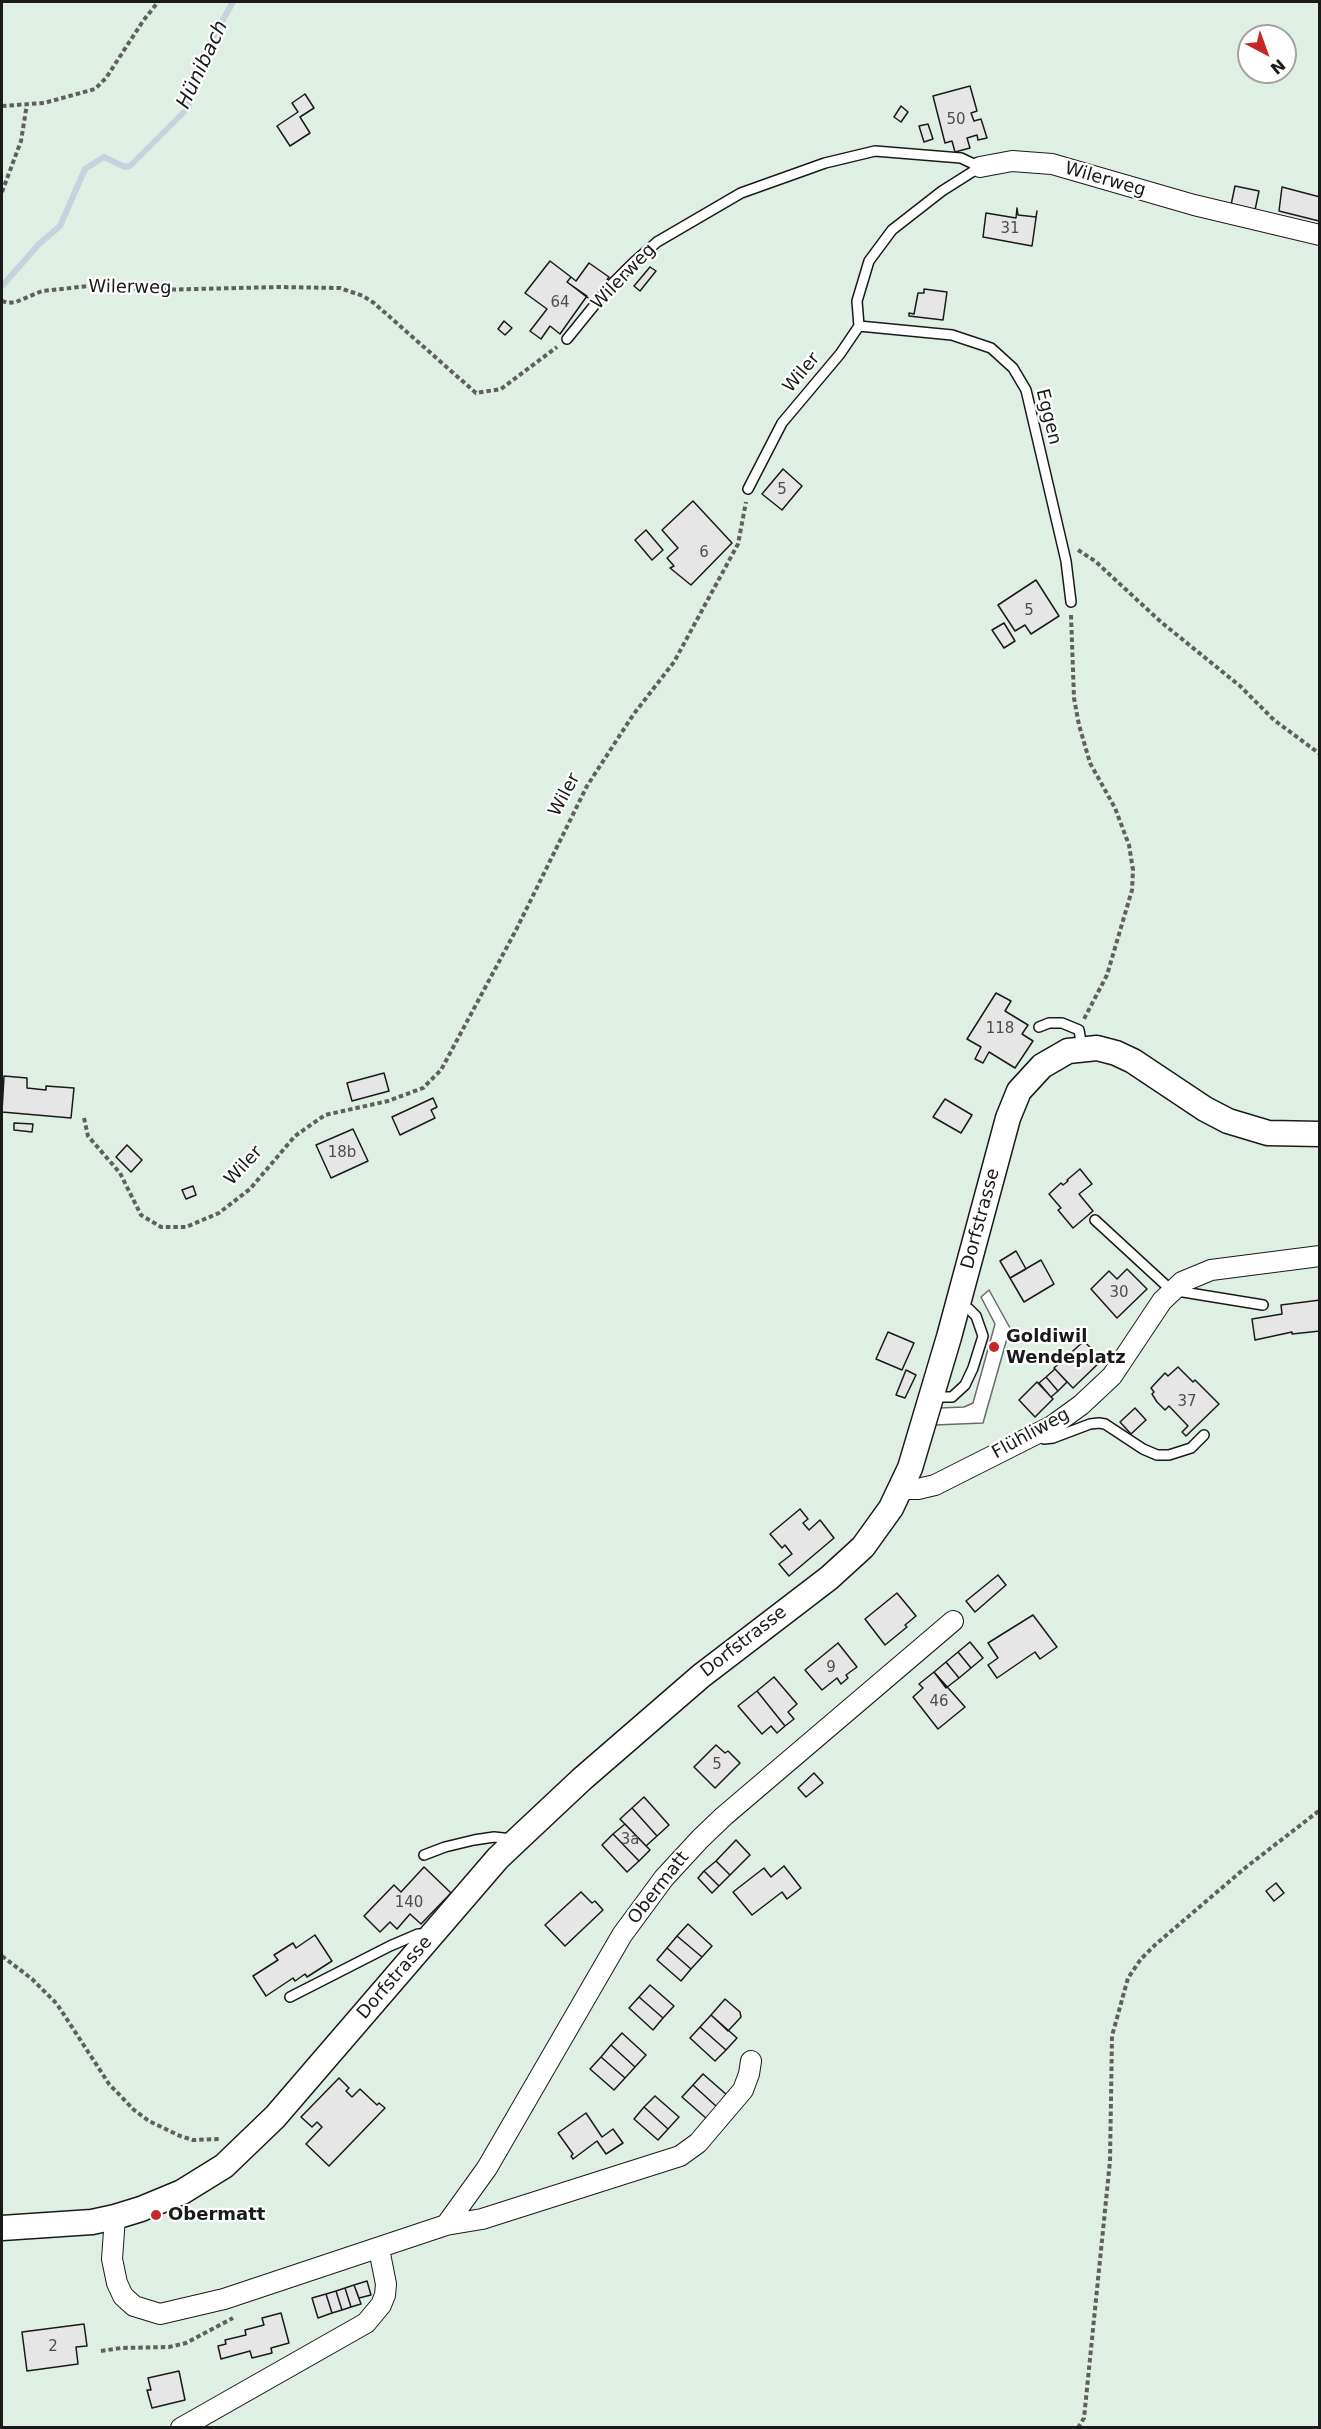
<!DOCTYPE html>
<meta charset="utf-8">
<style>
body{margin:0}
#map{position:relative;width:1321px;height:2429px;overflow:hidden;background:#fff;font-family:"DejaVu Sans",sans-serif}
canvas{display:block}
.frame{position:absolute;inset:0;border:3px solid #1a1a1a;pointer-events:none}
.north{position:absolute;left:1237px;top:24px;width:60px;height:60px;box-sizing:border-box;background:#fff;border:2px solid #a3a3a3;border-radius:50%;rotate:139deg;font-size:16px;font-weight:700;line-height:24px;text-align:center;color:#1a1a1a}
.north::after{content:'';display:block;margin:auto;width:21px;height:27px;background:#c62828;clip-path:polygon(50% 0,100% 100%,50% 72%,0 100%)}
</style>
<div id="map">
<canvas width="1321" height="2429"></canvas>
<div class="frame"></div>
<div class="north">N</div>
</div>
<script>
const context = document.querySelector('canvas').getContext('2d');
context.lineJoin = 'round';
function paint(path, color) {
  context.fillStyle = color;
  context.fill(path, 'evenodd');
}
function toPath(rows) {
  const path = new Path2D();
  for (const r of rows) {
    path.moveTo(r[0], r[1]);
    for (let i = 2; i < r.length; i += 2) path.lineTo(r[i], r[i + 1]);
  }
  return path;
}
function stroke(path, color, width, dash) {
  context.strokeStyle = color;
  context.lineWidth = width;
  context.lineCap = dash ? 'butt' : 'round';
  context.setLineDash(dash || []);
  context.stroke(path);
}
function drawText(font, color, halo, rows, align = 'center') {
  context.font = font + ' "DejaVu Sans",sans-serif';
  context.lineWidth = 4.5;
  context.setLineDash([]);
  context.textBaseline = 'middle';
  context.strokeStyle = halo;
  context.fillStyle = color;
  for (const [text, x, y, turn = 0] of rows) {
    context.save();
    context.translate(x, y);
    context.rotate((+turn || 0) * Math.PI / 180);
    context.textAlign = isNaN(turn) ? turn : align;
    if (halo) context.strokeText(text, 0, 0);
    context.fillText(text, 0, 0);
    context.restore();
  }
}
const green = toPath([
 [2,2,1319,2,1319,2427,2,2427,2,2],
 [1249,36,1285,36,1285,72,1249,72,1249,36],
 [989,1290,1010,1328,983,1423,935,1425,939,1408,964,1407,973,1403,995,1324,981,1297,989,1290]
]);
const stream = toPath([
 [2,286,39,244,60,226,85,169,104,157,125,167,130,166,188,108,200,60,233,2]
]);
const building = toPath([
 [970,86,977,111,971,113,974,121,981,119,987,138,978,140,977,135,967,138,970,148,955,152,952,141,945,143,933,96,970,86],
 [305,94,314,108,300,117,310,133,290,146,277,126,298,112,292,103,305,94],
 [901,106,908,112,901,122,894,117,901,106],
 [928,124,933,139,924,142,919,126,928,124],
 [1235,186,1259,191,1255,210,1231,205,1235,186],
 [1282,187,1320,197,1319,221,1279,211,1282,187],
 [1017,208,1018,215,1036,217,1037,211,1032,246,983,237,986,213,1016,218,1017,208],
 [550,261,571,277,567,282,587,296,560,334,550,326,541,339,530,331,547,309,525,293,550,261],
 [589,263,609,277,592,301,567,282,571,277,576,281,589,263],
 [650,267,656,271,640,291,634,286,650,267],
 [924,289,947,292,943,320,909,316,909,313,914,314,918,293,924,293,924,289],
 [504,321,512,328,505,335,498,329,504,321],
 [783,469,802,486,782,510,762,494,783,469],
 [693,501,732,543,691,585,670,568,674,566,667,558,678,548,662,530,693,501],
 [646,530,663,550,652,560,635,540,646,530],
 [1036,580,1059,616,1031,634,1025,625,1015,631,998,605,1036,580],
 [1004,623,1015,641,1004,648,992,630,1004,623],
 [996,993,1011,1001,1005,1011,1028,1025,1022,1034,1033,1041,1015,1068,989,1052,983,1063,975,1059,981,1047,967,1039,996,993],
 [384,1073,389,1091,352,1101,347,1083,384,1073],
 [4,1076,27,1078,27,1088,46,1090,46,1086,74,1088,71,1118,2,1112,4,1076],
 [433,1098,437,1107,431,1110,435,1118,400,1135,392,1117,433,1098],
 [945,1099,972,1115,961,1133,933,1117,945,1099],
 [14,1123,33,1124,32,1132,14,1130,14,1123],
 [353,1129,368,1161,331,1178,316,1145,353,1129],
 [127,1145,142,1160,131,1172,116,1157,127,1145],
 [1080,1169,1092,1184,1079,1194,1093,1211,1073,1228,1058,1210,1061,1208,1049,1194,1061,1183,1063,1185,1068,1181,1067,1180,1080,1169],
 [193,1186,196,1195,186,1199,182,1190,193,1186],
 [1016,1251,1026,1269,1010,1278,1000,1261,1016,1251],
 [1041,1260,1054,1284,1024,1302,1010,1278,1041,1260],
 [1127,1269,1147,1289,1117,1318,1091,1289,1109,1271,1117,1279,1127,1269],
 [1320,1300,1320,1331,1292,1334,1292,1332,1255,1340,1252,1319,1282,1314,1281,1305,1320,1300],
 [888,1332,914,1343,902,1370,876,1359,888,1332],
 [1084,1341,1102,1360,1073,1388,1054,1368,1084,1341],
 [1178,1367,1193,1382,1195,1380,1219,1404,1186,1436,1182,1432,1188,1426,1169,1406,1165,1410,1157,1402,1152,1394,1154,1392,1151,1388,1165,1373,1168,1376,1178,1367],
 [1055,1369,1067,1382,1058,1391,1046,1377,1055,1369],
 [906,1370,916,1375,905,1398,896,1395,906,1370],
 [1046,1377,1058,1391,1051,1397,1039,1383,1046,1377],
 [1037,1382,1053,1399,1035,1417,1019,1400,1037,1382],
 [1135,1408,1146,1420,1131,1434,1120,1422,1135,1408],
 [800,1509,808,1519,803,1523,809,1530,820,1520,834,1538,789,1576,779,1564,792,1554,785,1545,782,1548,770,1534,800,1509],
 [998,1575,1006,1585,975,1612,966,1601,998,1575],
 [897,1593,916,1616,905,1625,907,1627,885,1645,865,1619,897,1593],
 [1033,1615,1057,1647,1040,1659,1035,1652,997,1678,988,1665,998,1658,988,1643,1033,1615],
 [970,1642,983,1658,971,1668,958,1652,970,1642],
 [838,1643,857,1667,846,1675,848,1678,841,1684,837,1678,822,1690,805,1670,838,1643],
 [958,1652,971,1668,959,1678,946,1662,958,1652],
 [946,1662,959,1678,946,1688,934,1672,946,1662],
 [934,1672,965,1707,938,1729,913,1697,923,1688,919,1684,934,1672],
 [774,1677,797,1704,788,1712,794,1719,785,1726,757,1691,774,1677],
 [757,1691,785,1726,777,1733,771,1726,762,1734,738,1706,757,1691],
 [716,1745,725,1753,728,1751,740,1763,715,1788,694,1767,716,1745],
 [814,1773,823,1783,806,1797,798,1788,814,1773],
 [644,1797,669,1825,657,1836,632,1808,644,1797],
 [632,1808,657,1836,646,1846,620,1819,632,1808],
 [625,1824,650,1850,639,1861,613,1834,625,1824],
 [613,1834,639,1861,627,1872,602,1845,613,1834],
 [736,1840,750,1855,730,1875,716,1861,736,1840],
 [716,1861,730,1875,719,1886,704,1871,716,1861],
 [784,1866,801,1888,787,1899,782,1892,752,1915,733,1892,764,1868,771,1877,784,1866],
 [424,1867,451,1893,421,1924,410,1914,397,1929,390,1922,380,1932,364,1916,394,1885,401,1892,424,1867],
 [704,1871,719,1886,712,1893,698,1878,704,1871],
 [1276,1883,1284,1893,1274,1901,1266,1891,1276,1883],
 [581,1892,592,1903,595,1901,603,1910,565,1946,545,1925,581,1892],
 [688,1924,712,1946,702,1957,677,1936,688,1924],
 [315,1935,332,1961,307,1977,305,1974,295,1981,293,1978,266,1996,253,1976,278,1960,274,1955,293,1943,296,1948,315,1935],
 [677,1936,702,1957,691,1969,667,1948,677,1936],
 [667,1948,691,1969,681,1981,657,1960,667,1948],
 [650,1985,674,2006,663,2018,639,1997,650,1985],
 [639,1997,663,2018,653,2030,629,2008,639,1997],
 [725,1999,740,2012,741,2017,728,2031,711,2015,725,1999],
 [711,2015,737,2038,726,2050,700,2027,711,2015],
 [700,2027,726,2050,715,2061,690,2038,700,2027],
 [622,2033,646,2055,635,2067,611,2045,622,2033],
 [611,2045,635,2067,625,2078,601,2057,611,2045],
 [601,2057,625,2078,614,2090,590,2069,601,2057],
 [703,2074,727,2095,717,2107,693,2085,703,2074],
 [339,2078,349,2088,346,2091,352,2097,360,2089,377,2105,379,2103,385,2108,329,2166,306,2144,322,2127,317,2122,312,2127,301,2117,339,2078],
 [693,2085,717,2107,707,2119,682,2097,693,2085],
 [655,2096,679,2117,668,2129,644,2107,655,2096],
 [644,2107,668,2129,658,2140,634,2119,644,2107],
 [586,2113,602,2137,613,2129,623,2143,606,2154,597,2141,573,2159,571,2156,573,2154,558,2133,586,2113],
 [367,2281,371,2295,359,2298,354,2285,367,2281],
 [354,2285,361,2304,351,2307,345,2288,354,2285],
 [345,2288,351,2307,342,2310,336,2291,345,2288],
 [336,2291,342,2310,332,2313,326,2294,336,2291],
 [326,2294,332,2313,318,2318,312,2298,326,2294],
 [281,2313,289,2343,271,2348,272,2353,252,2358,250,2351,221,2359,218,2346,226,2344,225,2340,246,2335,245,2330,264,2325,262,2318,281,2313],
 [84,2324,87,2346,76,2347,78,2364,27,2371,22,2332,84,2324],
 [179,2371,185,2400,152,2408,147,2390,151,2390,148,2378,179,2371]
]);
const path = toPath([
 [2,106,44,103,95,89,106,78,143,21,158,2],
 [2,192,21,141,27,104],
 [2,301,8,303,16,302,42,291,89,286,153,290,280,287,340,288,363,296,374,303,476,393,501,389,557,347],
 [1078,550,1095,561,1161,622,1240,686,1274,720,1320,754],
 [1071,615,1074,698,1079,725,1090,763,1115,808,1129,845,1133,870,1132,890,1107,975,1084,1019],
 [84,1118,88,1136,120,1173,141,1215,161,1227,186,1227,219,1213,250,1189,295,1136,325,1115,388,1101,423,1088,441,1070,516,930,587,786,633,715,674,662,738,544,746,502],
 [2,1956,32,1979,57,2004,109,2084,134,2110,149,2121,180,2136,193,2140,220,2139],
 [101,2351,121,2348,169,2347,186,2343,233,2318],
 [1078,2428,1084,2418,1110,2161,1112,2036,1128,1978,1141,1959,1155,1945,1245,1868,1320,1810]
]);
const service = toPath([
 [859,326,952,335,991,348,1013,368,1026,390,1066,561,1071,602],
 [567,339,610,286,634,262,657,242,741,193,825,163,875,151,961,158,980,167],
 [748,489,782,423,840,354,859,326,857,301,869,261,892,230,942,191,980,167],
 [1039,1027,1049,1023,1062,1023,1079,1030,1082,1048],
 [1095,1220,1171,1290,1263,1305],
 [934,1394,943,1397,952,1397,965,1385,973,1368,983,1336,976,1316,969,1309,959,1305],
 [1040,1437,1044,1439,1053,1438,1090,1424,1099,1423,1105,1424,1143,1449,1157,1455,1169,1455,1191,1448,1204,1435],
 [424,1855,445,1847,474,1840,494,1837,512,1839],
 [290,1997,390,1946,418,1934,428,1934]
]);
const minor = toPath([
 [980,167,1012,161,1052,164,1194,205,1320,235],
 [901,1489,918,1489,935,1485,1052,1426,1081,1405,1112,1376,1162,1301,1182,1282,1211,1270,1320,1256],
 [115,2217,112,2259,117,2283,123,2296,134,2306,160,2314,224,2299,446,2225,487,2168,622,1935,664,1878,700,1839,724,1816,953,1621],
 [446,2225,482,2219,680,2156,698,2143,743,2090,749,2074,751,2061],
 [181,2428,366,2323,381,2305,385,2295,386,2284,379,2249]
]);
const tertiary = toPath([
 [2,2228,92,2222,115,2217,141,2209,182,2192,224,2166,275,2117,498,1858,517,1840,582,1779,701,1676,829,1578,863,1547,891,1508,910,1468,949,1337,1008,1118,1019,1091,1042,1066,1068,1051,1097,1048,1116,1053,1133,1061,1205,1109,1228,1121,1268,1133,1320,1134]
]);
const markers = [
 [994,1347,6,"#c62828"],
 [156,2215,6,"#c62828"]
];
const numberNames = [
 ["50",956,120],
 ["31",1010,229],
 ["64",560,303],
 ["5",782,490],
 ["6",704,553],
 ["5",1029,611],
 ["118",1000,1029],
 ["18b",342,1153],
 ["30",1119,1293],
 ["37",1187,1402],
 ["9",831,1668],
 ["46",939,1702],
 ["5",717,1765],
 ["3a",630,1840],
 ["140",409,1903],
 ["2",53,2347]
];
const streetNames = [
 ["Wilerweg",1105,180,16],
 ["Wilerweg",624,277,-46],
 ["Wilerweg",130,288,1],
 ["Wiler",802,373,-50],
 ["Eggen",1048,417,76],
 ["Wiler",565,795,-62],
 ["Wiler",244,1166,-47],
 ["Dorfstrasse",981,1219,-75],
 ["Flühliweg",1031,1434,-29],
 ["Dorfstrasse",744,1642,-38],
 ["Obermatt",659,1888,-52],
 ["Dorfstrasse",395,1978,-49]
];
const poiNames = [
 ["Goldiwil",1006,1337],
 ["Wendeplatz",1006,1358],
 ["Obermatt",168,2215]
];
const waterNames = [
 ["Hünibach",203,65,-65]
];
paint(green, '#e0efe3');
stroke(green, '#6a6a6a', 1.5);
stroke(stream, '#c6d2dc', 6);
paint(building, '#e6e6e6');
stroke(building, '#1a1a1a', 1.5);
stroke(service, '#1a1a1a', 12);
stroke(minor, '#1a1a1a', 22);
stroke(tertiary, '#1a1a1a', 27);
stroke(path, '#5f5f5f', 4, [4.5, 3]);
stroke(service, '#fff', 9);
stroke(minor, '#fff', 20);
stroke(tertiary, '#fff', 24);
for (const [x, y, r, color] of markers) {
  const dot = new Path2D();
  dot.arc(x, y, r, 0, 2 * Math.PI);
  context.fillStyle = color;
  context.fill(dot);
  stroke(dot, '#fff', 2);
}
drawText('15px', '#4d4d4d', null, numberNames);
drawText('18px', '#1a1a1a', '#fff', streetNames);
drawText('bold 18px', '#1a1a1a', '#fff', poiNames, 'left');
drawText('italic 20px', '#1a1a1a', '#fff', waterNames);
</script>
